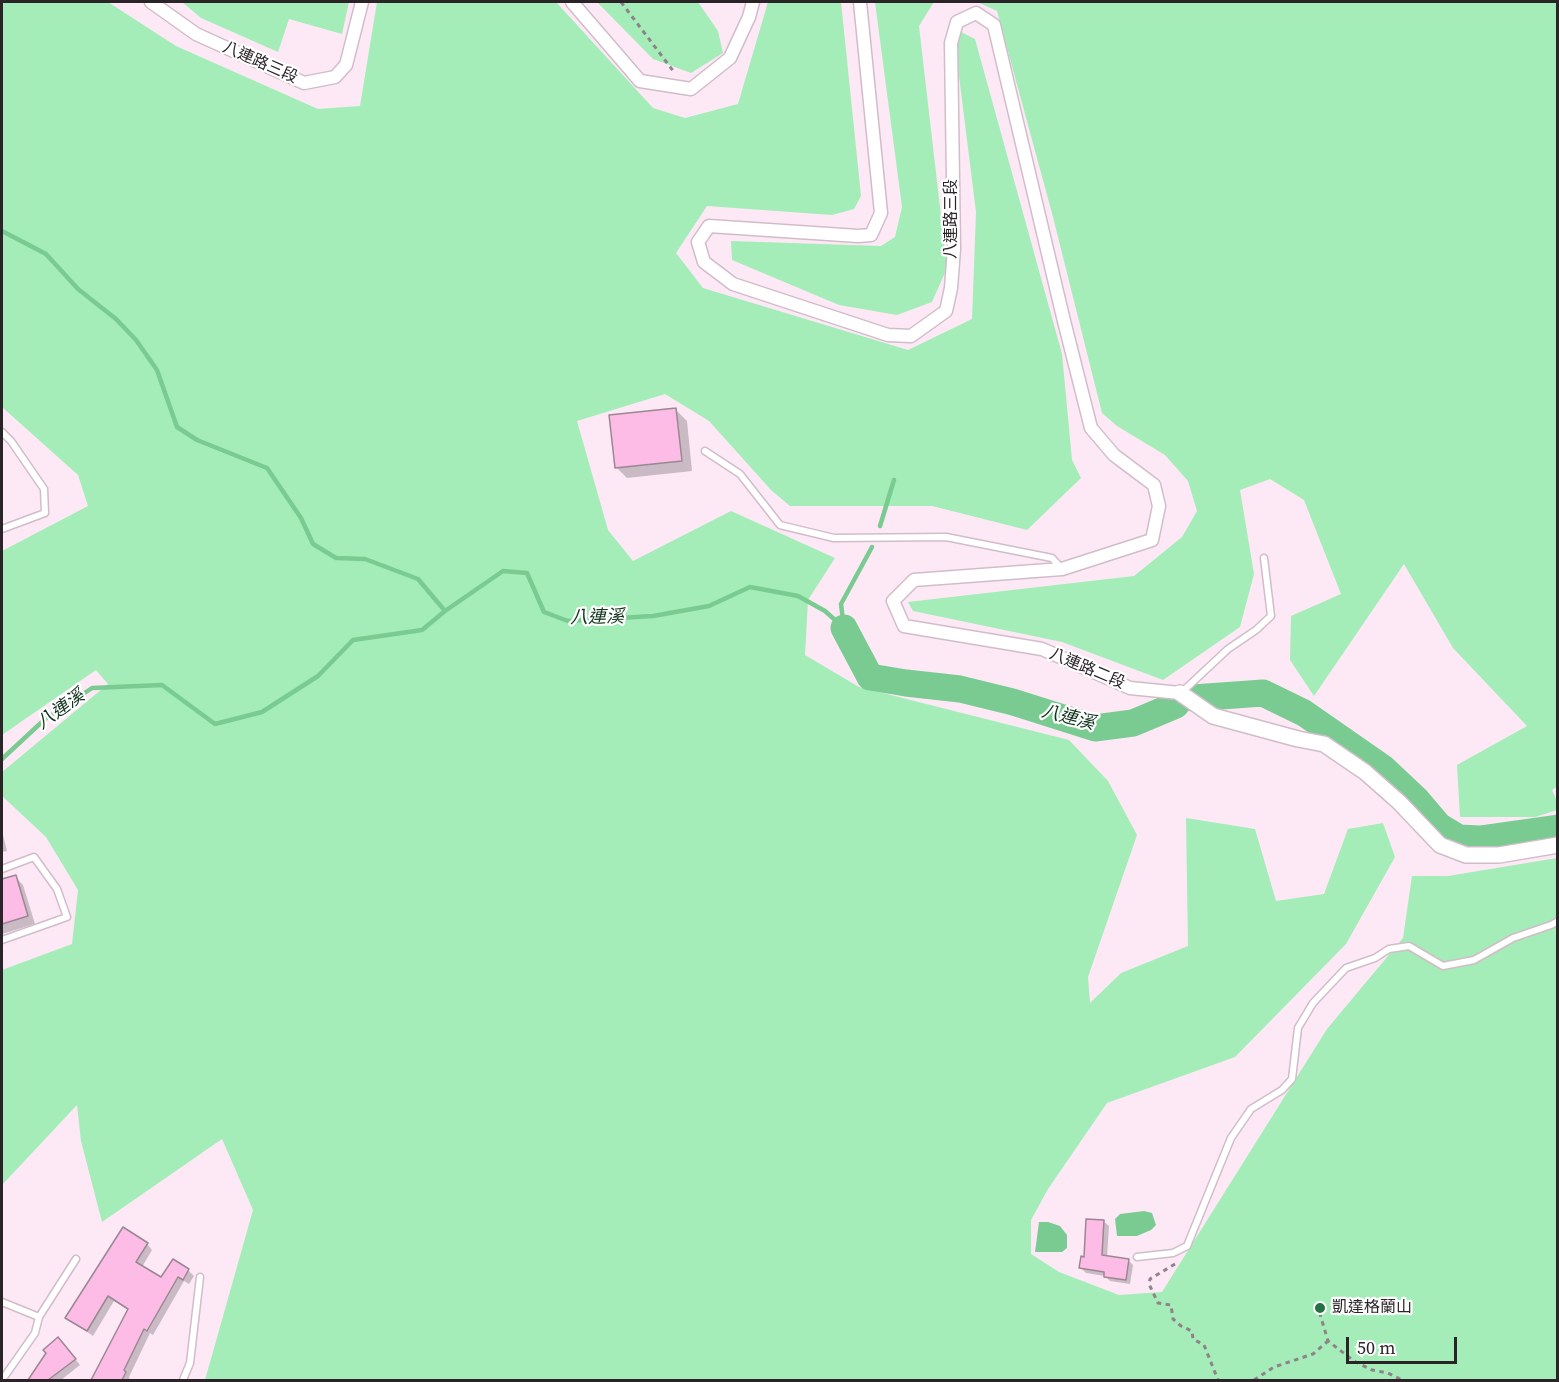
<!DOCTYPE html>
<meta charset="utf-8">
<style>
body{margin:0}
#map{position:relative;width:1559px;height:1382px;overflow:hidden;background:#fde9f5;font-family:"Source Serif 4",serif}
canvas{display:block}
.frame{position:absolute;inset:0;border:3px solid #2a2327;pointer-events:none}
.scale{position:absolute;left:1346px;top:1337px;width:111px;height:27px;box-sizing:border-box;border:3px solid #2a2327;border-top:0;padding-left:8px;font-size:18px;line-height:21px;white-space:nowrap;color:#2a2327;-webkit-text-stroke:4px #fff;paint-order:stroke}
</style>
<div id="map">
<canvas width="1559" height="1382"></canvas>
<div class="frame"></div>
<div class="scale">50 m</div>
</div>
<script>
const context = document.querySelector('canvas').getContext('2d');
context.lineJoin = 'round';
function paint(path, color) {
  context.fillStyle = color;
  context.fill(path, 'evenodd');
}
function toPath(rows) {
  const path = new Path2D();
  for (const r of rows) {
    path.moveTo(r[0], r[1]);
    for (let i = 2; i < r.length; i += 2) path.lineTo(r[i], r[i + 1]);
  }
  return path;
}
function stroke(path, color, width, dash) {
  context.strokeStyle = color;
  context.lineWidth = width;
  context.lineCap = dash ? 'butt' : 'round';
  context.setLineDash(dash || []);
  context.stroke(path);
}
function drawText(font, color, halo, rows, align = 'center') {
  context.font = font + ' "Source Serif 4","Noto Sans TC",serif';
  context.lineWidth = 4.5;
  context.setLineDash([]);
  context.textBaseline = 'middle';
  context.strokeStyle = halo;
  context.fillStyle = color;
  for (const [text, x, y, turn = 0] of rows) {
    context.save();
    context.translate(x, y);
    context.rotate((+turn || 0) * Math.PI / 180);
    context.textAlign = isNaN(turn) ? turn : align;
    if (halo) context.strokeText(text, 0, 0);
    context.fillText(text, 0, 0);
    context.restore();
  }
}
const green = toPath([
 [2,2,108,2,176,46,318,109,360,106,377,2,556,2,653,108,685,118,738,104,768,2,841,2,861,196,854,209,832,215,707,206,676,253,703,288,908,350,972,319,976,212,953,28,975,39,1062,354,1072,460,1081,478,1027,530,932,506,790,506,771,490,709,421,665,394,577,421,608,530,633,561,731,511,835,558,808,600,805,655,859,687,1069,740,1108,781,1137,835,1088,977,1090,1003,1121,973,1188,946,1186,818,1255,829,1276,901,1324,894,1348,829,1383,823,1395,857,1346,944,1235,1057,1107,1103,1048,1189,1031,1220,1031,1254,1059,1272,1119,1295,1162,1292,1327,1029,1403,938,1412,876,1448,876,1557,858,1557,1380,205,1380,253,1210,222,1139,102,1222,81,1141,77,1105,2,1185,2,970,72,944,78,890,46,837,2,796,2,772,108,684,96,670,2,735,2,551,88,506,78,475,2,407],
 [182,2,349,2,342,34,289,19,278,52,201,18],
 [597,2,698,2,718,31,723,53,691,73,653,59],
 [875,2,934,2,919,26,947,268,932,302,897,315,839,305,732,260,731,241,881,246,895,237,902,207],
 [977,2,1557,2,1558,786,1552,790,1557,801,1557,810,1535,817,1460,817,1457,765,1527,726,1453,648,1404,564,1314,696,1290,660,1291,616,1341,594,1304,500,1270,479,1240,490,1254,574,1240,627,1163,680,1062,642,913,611,908,602,1134,576,1182,537,1197,511,1188,481,1165,455,1117,426,1102,413,1053,217,997,11]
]);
const water = toPath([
 [1144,1211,1152,1213,1156,1225,1151,1230,1137,1236,1117,1236,1115,1219,1120,1214],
 [1039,1222,1048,1222,1060,1226,1067,1235,1067,1248,1062,1252,1035,1252]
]);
const shadow = toPath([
 [676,410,687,421,692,471,627,478,616,467],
 [2,831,7,851,2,852],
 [15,877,23,885,35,924,2,934,2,881],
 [1103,1221,1109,1226,1107,1257,1128,1260,1133,1265,1130,1284,1110,1281,1105,1276,1086,1273,1081,1268],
 [147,1244,152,1250,142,1267,162,1279,188,1270,194,1276,189,1284,184,1281,153,1335,150,1333,129,1377,130,1380,95,1380,93,1379,129,1310,114,1301,93,1336,67,1318],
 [63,1344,80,1365,61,1380,29,1380,47,1353]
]);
const stream = toPath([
 [2,231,46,254,78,289,116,319,136,340,157,370,177,427,197,440,267,468,301,518,313,544,336,558,365,559,418,579,445,611],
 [880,526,894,480],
 [844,628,841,604,872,547],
 [2,759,44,720,92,688,162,685,215,724,262,712,318,676,353,640,422,630,445,611,503,571,527,573,544,612,568,621,653,616,709,606,750,587,798,596,825,611,844,628]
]);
const river = toPath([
 [844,628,870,677,906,683,960,689,1013,702,1095,728,1133,723,1176,705],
 [1193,698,1263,693,1304,713,1383,768,1416,799,1439,826,1459,838,1480,839,1558,828]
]);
const building = toPath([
 [676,408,682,461,615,468,609,415,676,408],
 [16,875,28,916,2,924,2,879,16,875],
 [1086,1219,1104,1220,1102,1255,1129,1259,1126,1280,1104,1277,1104,1272,1079,1268,1081,1256,1084,1257,1086,1219],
 [123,1227,148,1243,136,1262,161,1277,173,1259,189,1269,183,1280,178,1277,147,1331,144,1329,124,1370,126,1372,122,1380,91,1380,128,1309,108,1296,87,1331,65,1318,123,1227],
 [58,1337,76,1359,48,1380,28,1380,46,1353,43,1350,58,1337]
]);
const path = toPath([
 [621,2,674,72],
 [1175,1264,1150,1279,1149,1284,1158,1303,1171,1305,1173,1319,1181,1326,1192,1331,1193,1339,1204,1345,1218,1380],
 [1317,1304,1328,1341,1354,1361,1372,1370,1388,1373,1402,1380],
 [1254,1380,1274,1367,1313,1354,1328,1341]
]);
const service = toPath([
 [2,432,11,441,44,489,45,513,2,529],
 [705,451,740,474,780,525,834,538,946,537,1052,558,1062,569],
 [1181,693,1228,649,1256,630,1271,616,1264,558],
 [2,869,34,857,57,889,67,917,2,940],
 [1137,1257,1173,1253,1187,1246,1231,1138,1251,1109,1282,1090,1292,1079,1298,1028,1313,1003,1346,968,1375,958,1389,949,1409,946,1443,966,1474,960,1513,938,1551,925,1558,921],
 [2,1302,39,1317],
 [2,1380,35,1333,39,1317,76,1259],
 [183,1380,190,1363,200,1277]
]);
const minor = toPath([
 [151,2,196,34,304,83,335,77,346,65,362,2],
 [572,2,640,81,691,89,730,58,749,17,753,2],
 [860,2,881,213,871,235,858,236,709,226,698,242,704,262,733,284,888,335,911,336,946,311,951,288,954,249,951,43,957,22,976,13,994,25,1063,317,1091,428,1114,455,1154,485,1159,506,1152,540,1062,569,914,580,893,601,904,626,1042,649,1130,688,1180,693]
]);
const tertiary = toPath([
 [1180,693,1213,716,1298,739,1324,744,1365,772,1399,802,1440,845,1466,855,1499,855,1558,845]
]);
const markers = [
 [1320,1308,6,"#247241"]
];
const streetNames = [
 ["八連路三段",260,63,24],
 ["八連路三段",952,219,-90],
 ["八連路二段",1087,669,23]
];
const poiNames = [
 ["凱達格蘭山",1332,1308]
];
const waterNames = [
 ["八連溪",597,618,-1],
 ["八連溪",61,710,-36],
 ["八連溪",1068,718,14]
];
paint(green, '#a4ecb8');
paint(water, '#7acb92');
paint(shadow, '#0003');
stroke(stream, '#7acb92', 4.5);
stroke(river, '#7acb92', 27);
paint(building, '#fdbce5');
stroke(building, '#9a8792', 1.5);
stroke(service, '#d1bdc9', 9);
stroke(minor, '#d1bdc9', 15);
stroke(tertiary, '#d1bdc9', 18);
stroke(path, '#90828a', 3, [4.5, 4.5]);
stroke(service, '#fff', 6);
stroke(minor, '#fff', 12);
stroke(tertiary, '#fff', 15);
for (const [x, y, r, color] of markers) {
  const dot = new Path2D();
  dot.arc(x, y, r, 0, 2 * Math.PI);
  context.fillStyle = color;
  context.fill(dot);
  stroke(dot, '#fff', 2);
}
drawText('16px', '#2a2327', '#fff', streetNames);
drawText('16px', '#2a2327', '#fff', poiNames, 'left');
drawText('italic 18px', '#10331c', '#fff', waterNames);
</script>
